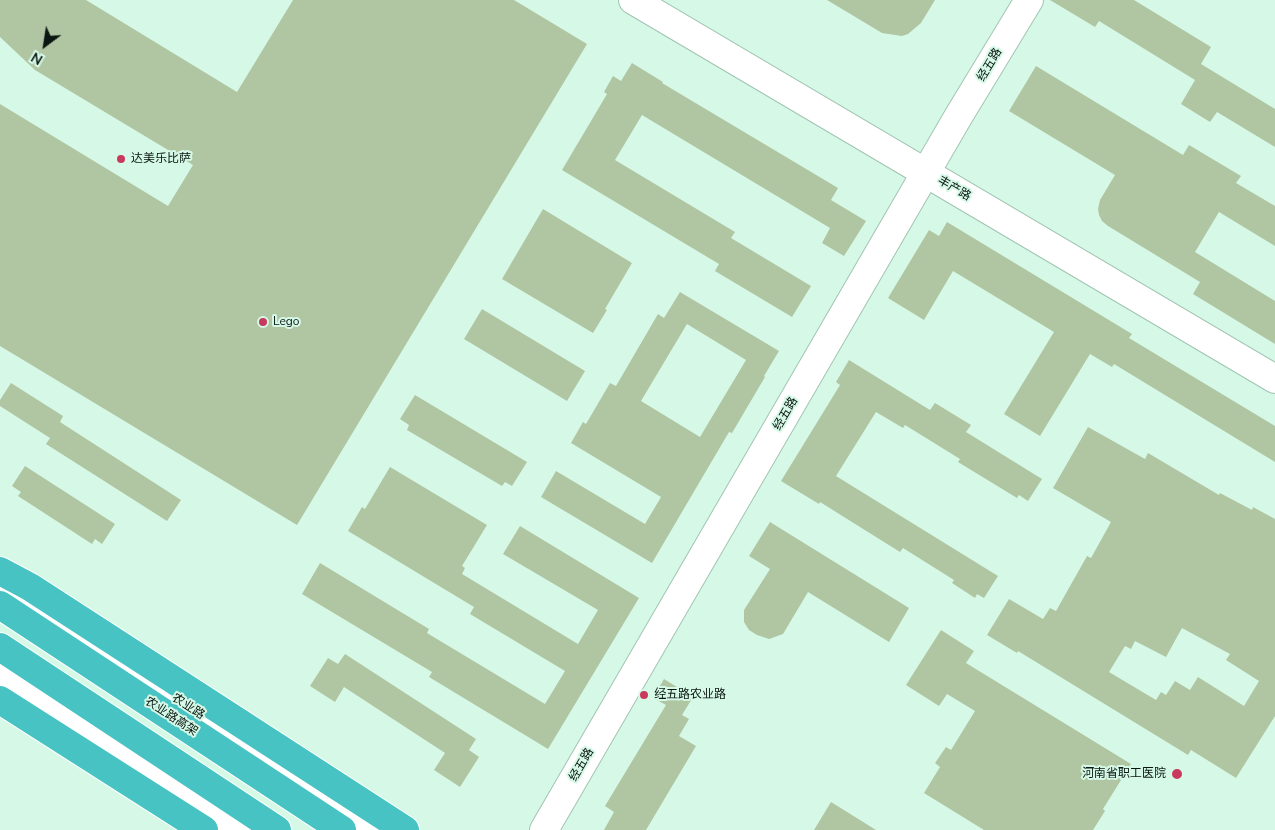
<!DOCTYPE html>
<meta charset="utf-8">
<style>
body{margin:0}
#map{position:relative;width:1275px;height:830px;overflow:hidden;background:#d6f9e7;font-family:"Nunito Sans",sans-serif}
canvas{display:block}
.north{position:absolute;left:20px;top:20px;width:50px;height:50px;-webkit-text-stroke:4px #d6f9e7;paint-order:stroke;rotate:211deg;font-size:14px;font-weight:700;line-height:20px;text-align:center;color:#0a1611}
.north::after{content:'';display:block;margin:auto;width:18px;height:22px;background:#0a1611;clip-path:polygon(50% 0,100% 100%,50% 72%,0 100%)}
</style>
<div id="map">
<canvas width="1275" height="830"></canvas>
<div class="north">N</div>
</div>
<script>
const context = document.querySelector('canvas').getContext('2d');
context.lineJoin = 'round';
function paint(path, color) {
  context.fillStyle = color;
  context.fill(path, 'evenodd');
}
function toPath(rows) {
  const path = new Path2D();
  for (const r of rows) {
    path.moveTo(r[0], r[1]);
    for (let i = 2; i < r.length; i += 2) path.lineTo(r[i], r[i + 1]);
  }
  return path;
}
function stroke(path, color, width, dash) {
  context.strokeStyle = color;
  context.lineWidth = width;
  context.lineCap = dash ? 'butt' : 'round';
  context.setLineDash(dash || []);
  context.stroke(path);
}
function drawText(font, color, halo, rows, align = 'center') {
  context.font = font + ' "Nunito Sans","Noto Sans SC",sans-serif';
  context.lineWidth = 4;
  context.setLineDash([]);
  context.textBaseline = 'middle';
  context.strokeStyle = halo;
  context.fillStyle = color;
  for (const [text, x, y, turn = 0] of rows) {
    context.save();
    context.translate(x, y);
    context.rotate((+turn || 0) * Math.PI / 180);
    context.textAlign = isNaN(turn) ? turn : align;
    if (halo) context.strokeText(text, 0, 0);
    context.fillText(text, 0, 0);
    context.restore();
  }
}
const building = toPath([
 [0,0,86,0,237,92,293,0,514,0,587,44,297,525,0,346,0,104,168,206,193,165,35,70,0,37],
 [827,0,935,0,921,23,908,34,902,36,882,33],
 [1050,0,1134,0,1211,47,1201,64,1275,109,1275,147,1217,112,1210,122,1181,104,1195,80,1099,21,1095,27],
 [632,63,663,82,662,83,838,188,831,200,866,221,844,256,822,243,830,228,642,115,615,160,735,232,731,238,811,286,792,317,715,271,719,264,562,170,607,94,604,92,613,76,621,81],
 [1036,66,1183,155,1189,145,1241,176,1236,183,1275,206,1275,246,1219,212,1195,252,1275,301,1275,344,1193,294,1200,282,1108,226,1102,221,1099,215,1098,209,1100,200,1115,175,1009,111],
 [543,209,632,263,605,309,607,310,593,333,502,279],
 [947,222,1132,334,1129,338,1275,426,1275,462,1114,364,1112,367,1090,354,1040,436,1004,414,1054,332,953,271,924,320,888,298,929,230,939,236],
 [680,292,779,351,764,376,765,377,732,433,729,432,652,563,541,497,556,471,645,524,661,497,571,443,583,422,586,424,610,383,616,386,658,314,664,318],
 [687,324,746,360,700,437,641,401],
 [482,309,585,371,567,401,464,339],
 [849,360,930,410,935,403,971,425,966,432,1042,479,1028,501,1019,495,1017,498,958,462,960,459,905,425,903,428,876,412,836,476,998,576,984,598,977,594,975,598,952,583,954,580,903,548,900,552,820,502,819,504,781,481,840,385,836,382],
 [11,383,63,416,60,422,181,500,167,521,46,444,50,438,0,406,0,400],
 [415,395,527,462,512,486,505,482,502,486,407,430,409,425,400,419],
 [1088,427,1145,459,1148,453,1219,495,1220,493,1252,510,1253,507,1275,519,1275,716,1236,778,1191,750,1188,755,1018,651,1017,653,987,635,1009,599,1043,619,1050,608,1056,611,1087,556,1091,558,1111,522,1053,488],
 [1182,628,1230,654,1226,660,1259,681,1244,706,1198,677,1190,690,1175,681,1166,695,1161,692,1156,700,1109,672,1125,646,1131,649,1135,641,1166,657],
 [25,466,115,524,102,544,95,539,92,544,18,496,21,492,12,486],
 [390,467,487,525,462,566,465,568,462,574,578,644,598,610,503,554,520,526,639,598,548,749,429,677,432,672,302,594,320,563,429,629,427,633,545,704,565,671,470,614,474,607,348,531,362,507,365,509],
 [770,522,909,608,889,642,808,592,783,634,769,639,757,635,749,630,744,622,744,610,770,569,749,556],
 [941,630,974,651,966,663,1131,764,1103,809,1105,811,1093,830,984,830,924,793,940,767,935,763,946,747,951,750,975,711,947,694,939,706,906,685],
 [345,654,476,739,469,750,479,757,460,787,434,770,445,753,344,687,335,702,310,686,328,658,338,664],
 [664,679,693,697,682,715,689,719,679,736,696,746,646,830,604,830,614,812,605,806,666,705,653,698],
 [831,802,876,830,814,830]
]);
const minor = toPath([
 [633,0,1275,379],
 [0,584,377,830],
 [0,673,235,830],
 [544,830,958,117,1029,0]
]);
const highway = toPath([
 [0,571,30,587,405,830],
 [0,605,342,830],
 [0,647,277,830],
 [0,700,204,830]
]);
const markers = [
 [121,159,5,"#c8395d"],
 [263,322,5,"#c8395d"],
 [644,695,5,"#c8395d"],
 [1177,774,6,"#c8395d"]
];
const streetNames = [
 ["经五路",990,65,-59],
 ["丰产路",954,189,30],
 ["经五路",786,414,-60],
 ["农业路",188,707,33],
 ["农业路高架",171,717,33],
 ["经五路",582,765,-60]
];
const poiNames = [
 ["达美乐比萨",131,159],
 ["Lego",273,322],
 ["经五路农业路",654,695],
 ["河南省职工医院",1166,774,"right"]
];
paint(building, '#b0c5a2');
stroke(minor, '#a2c4b3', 30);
stroke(highway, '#fff', 30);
stroke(minor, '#fff', 28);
stroke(highway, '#47c3c3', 28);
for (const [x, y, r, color] of markers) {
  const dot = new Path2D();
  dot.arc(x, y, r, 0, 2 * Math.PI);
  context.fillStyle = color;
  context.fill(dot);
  stroke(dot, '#d6f9e7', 2);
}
drawText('12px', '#0a1611', '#d6f9e7', streetNames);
drawText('12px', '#0a1611', '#d6f9e7', poiNames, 'left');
</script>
